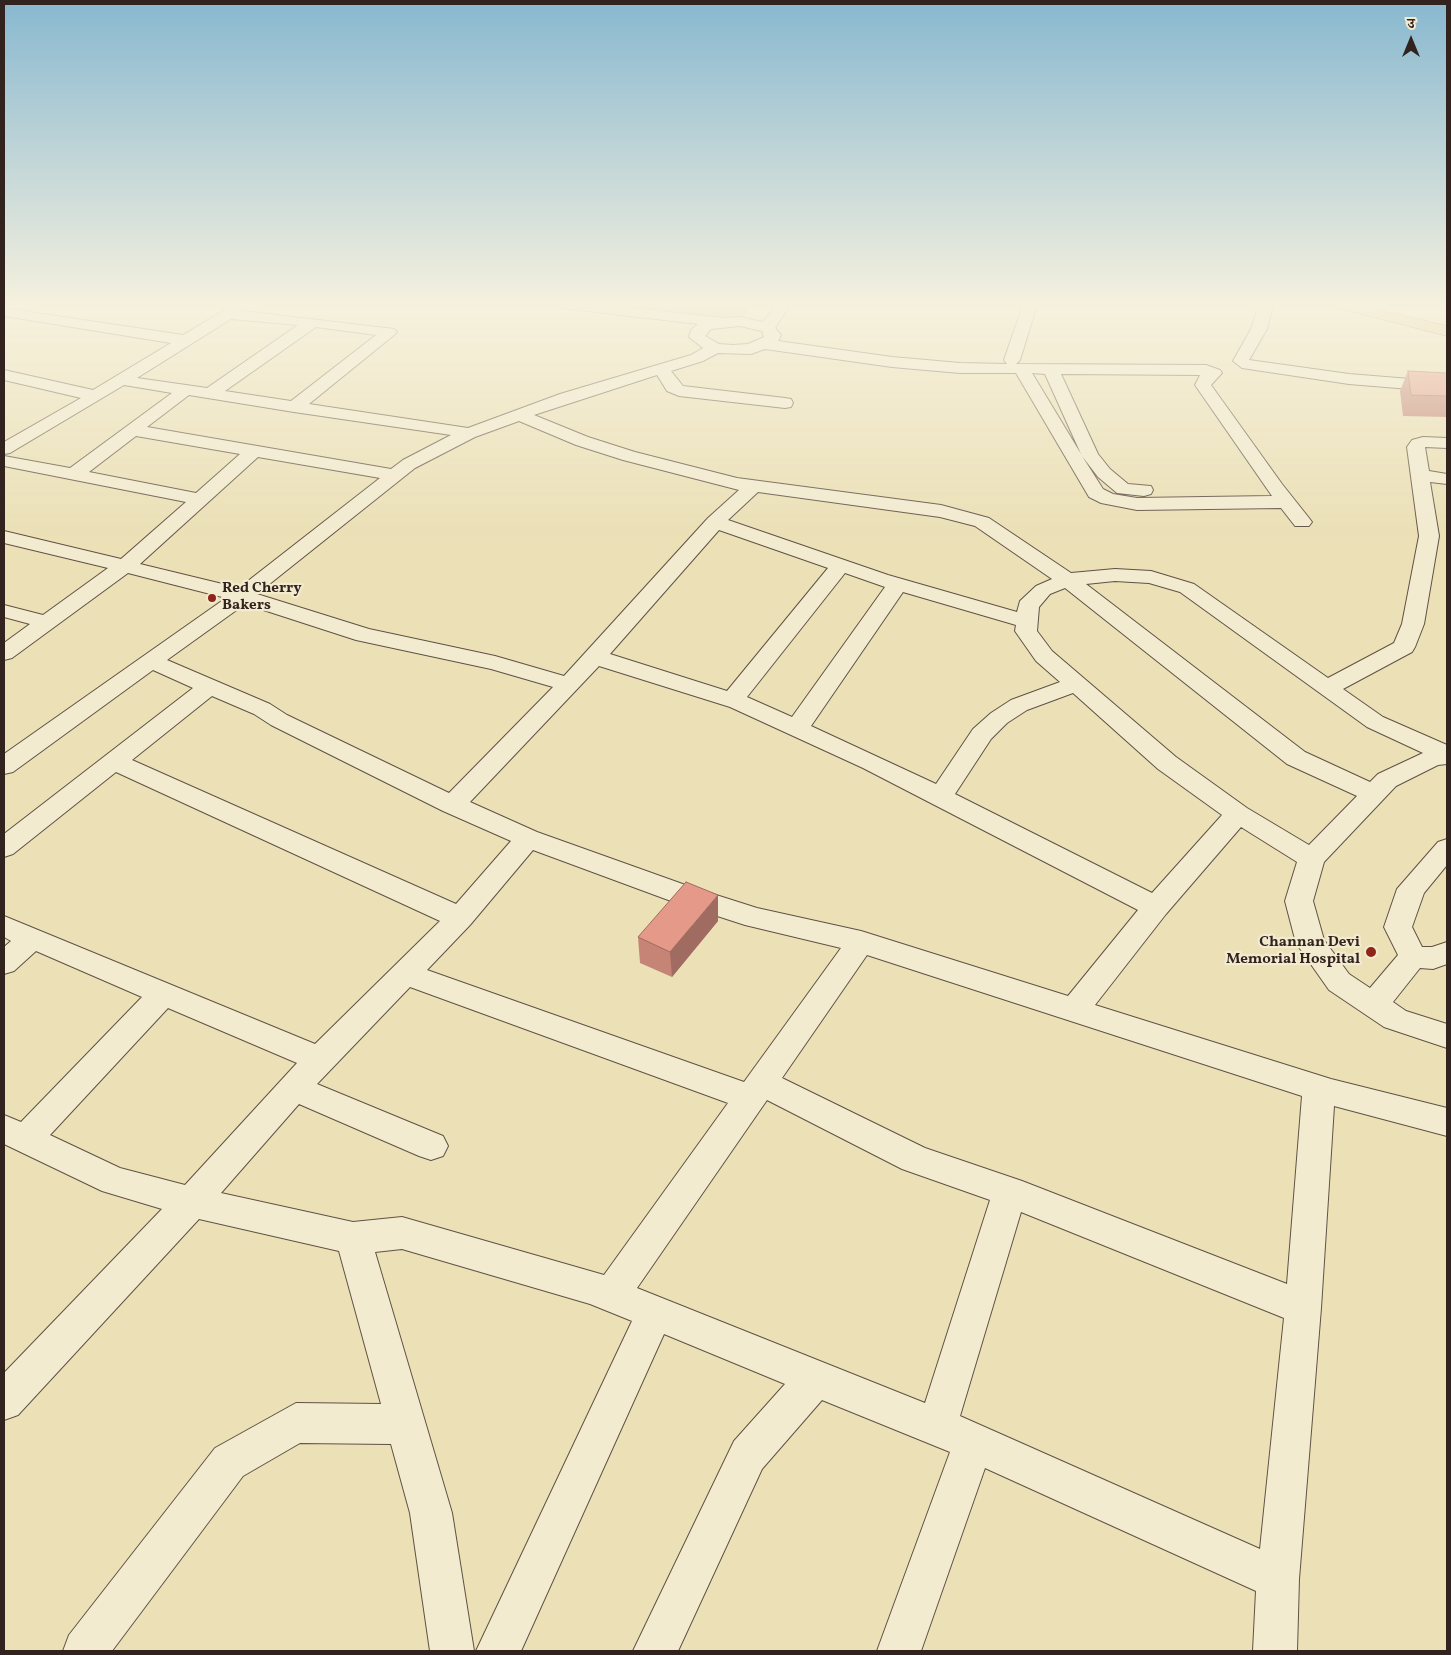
<!DOCTYPE html>
<meta charset="utf-8">
<style>
body{margin:0}
#map{position:relative;width:1451px;height:1655px;overflow:hidden;background:#ebe0b6;font-family:Vollkorn,"Noto Serif Devanagari",serif}
canvas{display:block}
.frame{position:absolute;inset:0;border:5px solid #32231e;pointer-events:none}
.north{position:absolute;left:1386px;top:15px;width:50px;height:50px;-webkit-text-stroke:4px #f2ebd0;paint-order:stroke;rotate:0deg;font-size:14px;font-weight:700;line-height:20px;text-align:center;color:#32231e}
.north::after{content:'';display:block;margin:auto;width:18px;height:22px;background:#32231e;clip-path:polygon(50% 0,100% 100%,50% 72%,0 100%)}
</style>
<div id="map">
<canvas width="1451" height="1655"></canvas>
<div class="frame"></div>
<div class="north">उ</div>
</div>
<script>
const context = document.querySelector('canvas').getContext('2d');
context.lineJoin = 'round';
function paint(path, color) {
  context.fillStyle = color;
  context.fill(path, 'evenodd');
}
function toPath(rows) {
  const path = new Path2D();
  for (const r of rows) {
    path.moveTo(r[0], r[1]);
    for (let i = 2; i < r.length; i += 2) path.lineTo(r[i], r[i + 1]);
  }
  return path;
}
function stroke(path, color, width, dash) {
  context.strokeStyle = color;
  context.lineWidth = width;
  context.lineCap = dash ? 'butt' : 'round';
  context.setLineDash(dash || []);
  context.stroke(path);
}
function drawText(font, color, halo, rows, align = 'center') {
  context.font = font + ' Vollkorn,serif';
  context.lineWidth = 4.5;
  context.setLineDash([]);
  context.textBaseline = 'middle';
  context.strokeStyle = halo;
  context.fillStyle = color;
  for (const [text, x, y, turn = 0] of rows) {
    context.save();
    context.translate(x, y);
    context.rotate((+turn || 0) * Math.PI / 180);
    context.textAlign = isNaN(turn) ? turn : align;
    if (halo) context.strokeText(text, 0, 0);
    context.fillText(text, 0, 0);
    context.restore();
  }
}
const green = toPath([
 [614,305,753,305,743,317,723,320]
]);
const minor = toPath([
 [233,305,247,305,243,311,394,329,397,332,394,335,309,404,468,428,560,394,691,355,703,348,689,337,691,330,698,324,570,309,565,308,563,305,605,305,724,318,740,317,763,322,776,305,790,305,775,328,781,335,778,341,892,357,960,363,1007,364,1004,360,1023,305,1037,305,1020,360,1016,364,1206,365,1220,370,1222,373,1211,385,1282,484,1309,518,1312,522,1309,526,1295,526,1281,508,1137,510,1101,503,1089,497,1016,373,960,373,892,367,765,349,751,354,718,353,703,361,671,371,683,386,785,398,791,399,793,403,791,407,785,408,679,396,667,391,657,375,534,415,588,437,635,452,737,478,941,505,989,518,1071,573,1115,569,1151,571,1194,584,1328,678,1394,643,1402,624,1419,536,1407,447,1412,440,1423,437,1447,438,1447,448,1425,447,1429,471,1447,474,1447,484,1430,482,1439,536,1424,624,1415,647,1412,652,1343,689,1383,717,1447,745,1447,764,1438,765,1396,786,1324,862,1313,901,1324,940,1349,974,1370,988,1398,955,1384,927,1397,889,1438,842,1447,839,1447,865,1424,893,1412,927,1422,947,1432,947,1447,942,1447,964,1433,969,1420,968,1393,1002,1406,1011,1447,1024,1447,1048,1384,1027,1329,990,1296,943,1285,901,1297,862,1241,827,1166,914,1095,1005,1331,1079,1447,1108,1447,1136,1334,1106,1321,1308,1299,1579,1297,1651,1253,1651,1256,1591,985,1468,921,1651,877,1651,950,1452,822,1400,762,1469,678,1651,633,1651,734,1441,785,1384,664,1334,521,1651,476,1651,632,1321,590,1304,402,1249,375,1252,452,1513,474,1651,430,1651,410,1513,391,1444,300,1443,243,1476,112,1651,63,1651,69,1635,215,1448,296,1403,381,1404,339,1251,199,1219,18,1415,4,1420,4,1373,162,1209,102,1191,4,1144,4,1115,21,1122,142,997,36,951,14,971,4,974,4,947,11,941,4,937,4,916,315,1044,440,921,116,772,13,854,4,857,4,834,193,688,153,670,13,772,4,774,4,754,226,598,128,573,12,658,4,660,4,643,30,624,4,617,4,605,43,615,108,568,4,543,4,531,121,559,186,502,4,466,4,456,70,468,172,393,124,385,10,453,4,454,4,442,81,398,4,380,4,370,93,390,171,343,4,316,4,308,183,335,233,305],
 [231,319,298,325,207,388,137,378,231,319],
 [740,326,762,331,764,337,748,344,733,345,719,344,705,336,711,329,740,326],
 [316,327,376,335,291,401,225,391,316,327],
 [1032,373,1045,374,1081,454,1032,373],
 [1061,374,1200,375,1195,385,1272,496,1137,498,1113,494,1103,489,1082,456,1098,477,1117,493,1144,496,1151,494,1153,490,1151,486,1128,484,1110,469,1098,454,1061,374],
 [189,395,294,412,451,435,403,460,391,469,147,427,189,395],
 [519,421,576,445,623,460,739,490,708,518,564,676,495,656,369,629,257,594,415,468,475,437,519,421],
 [136,436,240,454,196,493,89,472,136,436],
 [258,457,380,478,239,588,140,564,258,457],
 [758,492,940,517,975,526,1052,579,1036,586,1020,601,1017,612,888,575,728,520,758,492],
 [719,530,828,568,727,691,610,654,719,530],
 [845,573,885,587,792,717,747,697,845,573],
 [1115,581,1149,583,1180,592,1367,727,1423,753,1378,774,1370,782,1305,752,1086,584,1115,581],
 [1065,588,1287,764,1357,796,1309,845,1247,808,1176,757,1052,651,1037,631,1039,607,1050,594,1065,588],
 [903,592,1016,625,1015,631,1036,661,1060,682,1011,700,991,713,973,729,936,784,811,726,903,592],
 [245,604,356,640,491,669,553,687,449,793,287,715,270,704,167,660,245,604],
 [599,666,730,707,863,768,1138,910,1068,996,861,931,757,908,691,887,537,832,470,802,599,666],
 [1073,693,1158,769,1222,815,1152,893,955,794,991,739,1007,723,1027,710,1073,693],
 [212,696,254,714,271,725,443,811,511,841,456,904,132,760,212,696],
 [533,850,671,901,745,925,841,948,744,1082,427,970,470,925,533,850],
 [867,955,1302,1096,1287,1284,1022,1181,925,1148,782,1078,867,955],
 [410,987,728,1103,604,1275,402,1217,353,1222,221,1193,299,1104,419,1156,431,1160,443,1156,448,1146,443,1136,317,1084,410,987],
 [168,1008,297,1063,185,1185,120,1168,50,1135,168,1008],
 [767,1100,902,1169,990,1200,925,1403,637,1288,767,1100],
 [1021,1212,1284,1318,1260,1549,960,1416,1021,1212],
 [1259,305,1273,305,1267,329,1249,360,1349,374,1447,382,1447,392,1349,384,1242,368,1233,361,1251,329,1259,305]
]);
const major = toPath([
 [1334,305,1359,305,1447,326,1447,336,1337,308,1334,305]
]);
const wall = toPath([
 [1408,371,1447,373,1447,417,1403,416,1400,391],
 [718,921,672,977,640,963,638,937]
]);
const shadedWall = toPath([
 [718,895,718,921,672,977,670,952]
]);
const building = toPath([
 [1408,371,1447,373,1447,396,1411,395,1408,371],
 [686,882,718,895,670,952,638,937,686,882]
]);
const markers = [
 [212,598,5,"#8f2418"],
 [1371,952,6,"#8f2418"]
];
const poiNames = [
 ["Red Cherry",222,589],
 ["Bakers",222,606],
 ["Channan Devi",1360,943,"right"],
 ["Memorial Hospital",1360,960,"right"]
];
paint(green, '#b2c392');
stroke(minor, '#605244', 2);
stroke(major, '#32231e', 1);
paint(minor, '#f2ebd0');
paint(major, '#e6c07b');
paint(wall, '#c58476');
paint(shadedWall, '#a06b60');
paint(building, '#e59989');
stroke(building, '#a06b60', 1);
const sky = context.createLinearGradient(0, 0, 0, 536);
sky.addColorStop(0, '#88b8d0');
sky.addColorStop(0.57, '#f6f1de');
sky.addColorStop(1, '#f6f1de00');
context.fillStyle = sky;
context.fillRect(0, 0, 1451, 536);
for (const [x, y, r, color] of markers) {
  const dot = new Path2D();
  dot.arc(x, y, r, 0, 2 * Math.PI);
  context.fillStyle = color;
  context.fill(dot);
  stroke(dot, '#f2ebd0', 2);
}
drawText('bold 15px', '#32231e', '#f2ebd0', poiNames, 'left');
</script>
